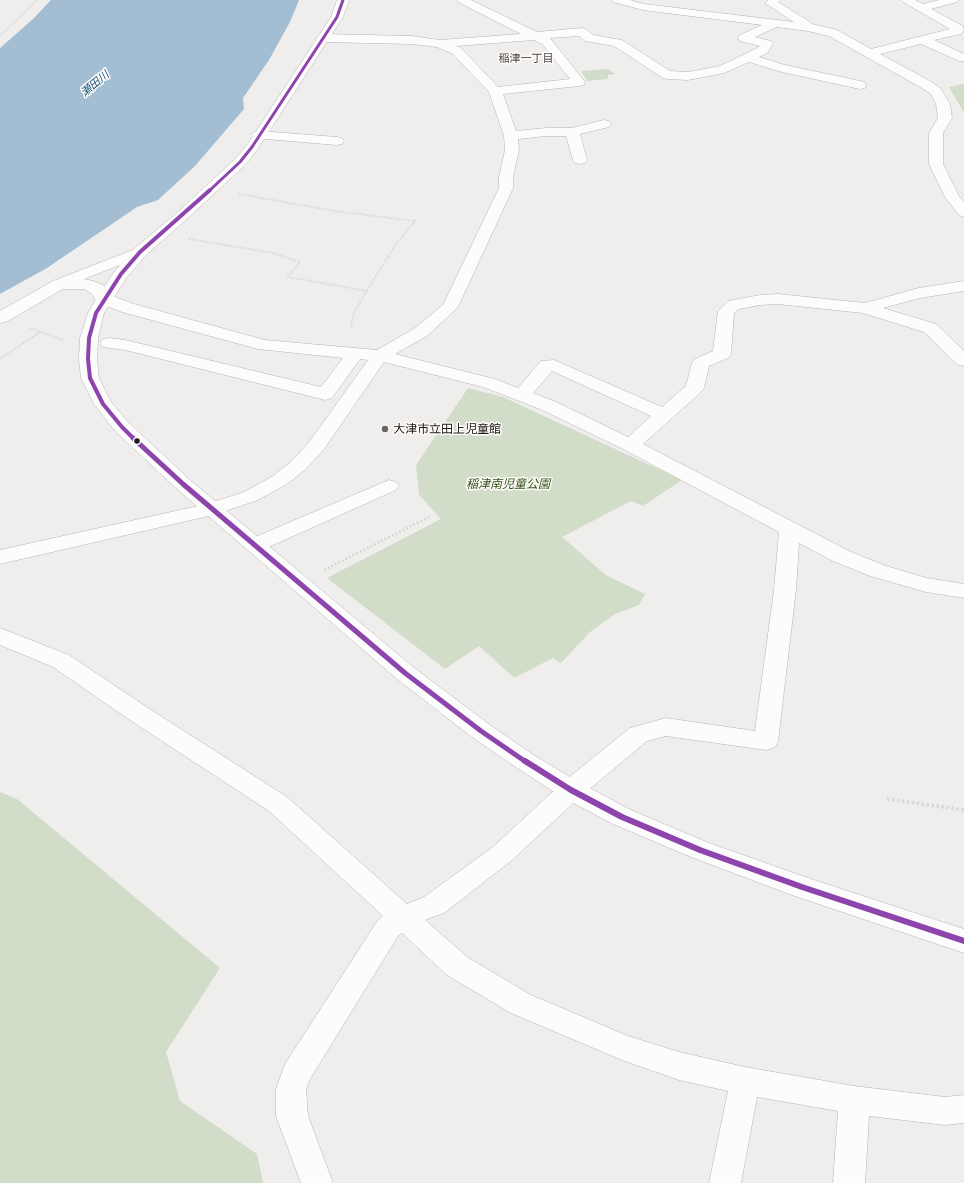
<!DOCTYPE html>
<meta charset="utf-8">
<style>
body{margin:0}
canvas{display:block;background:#f0eeed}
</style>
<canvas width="964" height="1183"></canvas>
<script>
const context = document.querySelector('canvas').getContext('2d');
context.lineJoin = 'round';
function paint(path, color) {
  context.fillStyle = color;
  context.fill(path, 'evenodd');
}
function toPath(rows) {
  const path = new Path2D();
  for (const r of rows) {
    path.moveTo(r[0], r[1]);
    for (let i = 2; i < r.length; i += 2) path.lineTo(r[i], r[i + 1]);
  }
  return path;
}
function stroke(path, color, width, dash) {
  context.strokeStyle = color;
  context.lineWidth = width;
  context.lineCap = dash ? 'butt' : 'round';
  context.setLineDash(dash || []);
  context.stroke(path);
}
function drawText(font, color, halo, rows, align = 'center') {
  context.font = font + ' "Roboto Serif","Noto Sans JP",serif';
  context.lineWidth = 3;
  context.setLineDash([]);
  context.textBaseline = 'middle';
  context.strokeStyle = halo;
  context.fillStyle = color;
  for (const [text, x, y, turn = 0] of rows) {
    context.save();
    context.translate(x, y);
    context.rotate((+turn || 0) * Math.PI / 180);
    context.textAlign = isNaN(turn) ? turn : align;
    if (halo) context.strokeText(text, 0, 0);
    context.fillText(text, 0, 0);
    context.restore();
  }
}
const green = toPath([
 [608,69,616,74,608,75,608,79,587,81,581,71],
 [964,84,964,111,963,111,949,87],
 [468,388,503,397,682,480,643,506,631,501,562,537,606,575,645,594,639,605,615,614,590,632,561,663,553,658,514,678,479,646,445,669,327,578,441,519,419,495,416,465],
 [0,792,17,799,220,968,166,1052,180,1101,257,1154,263,1183,0,1183]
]);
const water = toPath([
 [51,0,299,0,290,22,269,60,243,98,244,109,195,166,158,200,137,207,47,268,0,294,0,48,33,19]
]);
const pathFar3 = toPath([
 [0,36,37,0]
]);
const pathFar2 = toPath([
 [239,194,335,211,415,221,394,247,354,312,351,325,352,330],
 [189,239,273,253,300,262,288,277,367,291],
 [30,328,63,340],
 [0,359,40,332]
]);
const pathFar1 = toPath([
 [324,570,429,517]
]);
const path = toPath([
 [887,799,964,810]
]);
const minor = toPath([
 [456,0,471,0,537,32,582,28,586,29,593,35,622,40,670,71,688,72,720,66,759,47,760,46,740,41,738,38,740,35,762,25,643,10,613,2,611,0,630,0,644,4,794,22,765,3,768,0,780,0,778,2,810,22,812,24,837,30,871,49,950,29,903,2,901,0,915,0,923,4,939,0,959,0,957,2,931,9,963,26,964,30,961,34,934,40,964,54,964,61,959,61,921,44,880,54,930,81,941,89,950,104,952,118,943,133,943,164,959,196,964,202,964,217,959,215,945,197,929,164,929,133,938,118,936,104,931,94,920,87,829,36,808,31,777,27,755,37,771,41,773,44,767,53,759,57,785,65,865,82,866,85,865,88,860,89,782,72,749,62,724,73,688,80,667,79,663,78,614,46,585,41,579,36,550,38,585,82,584,85,579,86,503,94,516,131,546,128,572,128,604,120,609,121,611,124,609,127,580,134,587,160,585,163,580,164,575,163,573,160,566,136,546,136,518,139,519,150,513,177,513,188,458,307,427,336,395,354,495,379,518,388,541,361,554,360,662,407,686,386,692,363,695,359,713,351,718,311,728,301,760,295,778,294,865,303,919,288,964,281,964,291,920,298,883,308,936,324,964,351,964,366,958,365,924,332,863,313,778,304,760,305,739,309,734,313,731,354,728,358,709,366,704,388,701,392,643,444,849,551,886,566,927,578,964,584,964,598,926,592,870,576,833,561,799,543,796,590,778,741,775,747,766,750,666,736,647,741,580,797,511,861,444,913,425,920,467,957,531,995,628,1036,679,1052,745,1067,854,1086,945,1097,964,1095,964,1123,945,1125,869,1116,865,1183,833,1183,838,1111,757,1097,741,1183,709,1183,728,1091,679,1080,622,1060,511,1013,447,975,402,933,398,936,310,1079,306,1089,308,1116,333,1183,301,1183,276,1116,276,1089,285,1064,378,920,383,916,269,811,130,720,53,667,0,645,0,628,69,655,148,708,287,797,407,904,424,897,493,847,562,783,630,728,666,718,755,731,774,590,779,532,623,449,540,409,483,387,384,362,324,449,306,469,287,484,258,500,213,515,0,564,0,550,207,504,244,492,273,476,292,461,310,441,368,360,360,359,332,398,325,400,125,350,103,347,100,343,103,339,109,338,125,340,321,387,343,358,258,349,122,312,98,303,91,293,84,289,63,289,6,322,0,323,0,311,53,281,140,247,146,249,148,252,146,255,84,279,93,281,103,285,110,295,134,304,265,340,377,350,415,328,443,305,499,188,499,177,505,150,504,136,489,92,453,54,437,47,412,44,323,42,319,41,317,38,319,35,323,34,412,36,440,40,521,34,458,2,456,0],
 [534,40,542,44,570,79,498,87,461,48,456,46,534,40],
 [552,371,651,416,628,437,554,401,533,393,552,371],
 [259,131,337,137,342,138,344,141,342,144,337,145,254,138,252,135,254,132,259,131],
 [389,480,396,482,399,486,396,490,262,550,255,552,248,550,244,545,248,540,389,480]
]);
const major = toPath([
 [337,0,349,0,343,17,257,150,245,165,188,218,146,255,127,277,104,313,98,338,97,359,99,378,111,402,129,423,190,480,413,667,490,725,532,754,580,783,631,810,709,843,811,879,964,929,964,953,792,895,691,857,613,824,562,797,514,766,472,737,397,679,176,488,115,431,94,404,81,378,79,359,80,338,88,313,96,299,115,271,134,249,178,212,235,159,247,145,331,17,337,0]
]);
const bus1Far3 = toPath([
 [209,191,240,162,252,147,337,17,343,0]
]);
const bus1Far2 = toPath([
 [134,439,122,427,103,404,90,378,88,359,89,338,96,313,121,274,140,252,210,190]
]);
const bus1Far1 = toPath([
 [133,438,183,484,405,673,481,731,526,762]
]);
const bus1 = toPath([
 [525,761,571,790,622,817,700,850,802,887,964,941]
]);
const markers = [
 [385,429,4,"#676564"],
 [137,441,3.5,"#1d1b1b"]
];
const farNeighbourhoodnames = [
 ["稲津一丁目",526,59]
];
const farWaternames = [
 ["瀬田川",95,84,-40]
];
const poiNames = [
 ["大津市立田上児童館",393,429]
];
const parkNames = [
 ["稲津南児童公園",508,484]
];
paint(green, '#d1ddc8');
paint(water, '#a3bed2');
stroke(minor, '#b5b3b3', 1);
stroke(major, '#b5b3b3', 1);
stroke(pathFar3, '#d7d7d7', 1.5, [1, 1]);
stroke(pathFar2, '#d7d7d7', 2, [1.5, 1.5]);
stroke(pathFar1, '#d7d7d7', 2.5, [2, 2]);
stroke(path, '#d7d7d7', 3.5, [2.5, 2.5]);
paint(minor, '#fdfcfc');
paint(major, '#fdfcfc');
stroke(bus1Far3, '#8e44ad', 3);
stroke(bus1Far2, '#8e44ad', 4);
stroke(bus1Far1, '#8e44ad', 5);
stroke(bus1, '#8e44ad', 6);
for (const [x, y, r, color] of markers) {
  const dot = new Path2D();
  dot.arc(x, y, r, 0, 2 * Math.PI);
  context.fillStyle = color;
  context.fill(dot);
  stroke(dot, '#fffbf9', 1.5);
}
drawText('11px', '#4b4846', '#fffbf9', farNeighbourhoodnames);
drawText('italic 11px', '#14577e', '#fffbf9', farWaternames);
drawText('12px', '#1d1b1b', '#fffbf9', poiNames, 'left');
drawText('italic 12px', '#315119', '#fffbf9', parkNames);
</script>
